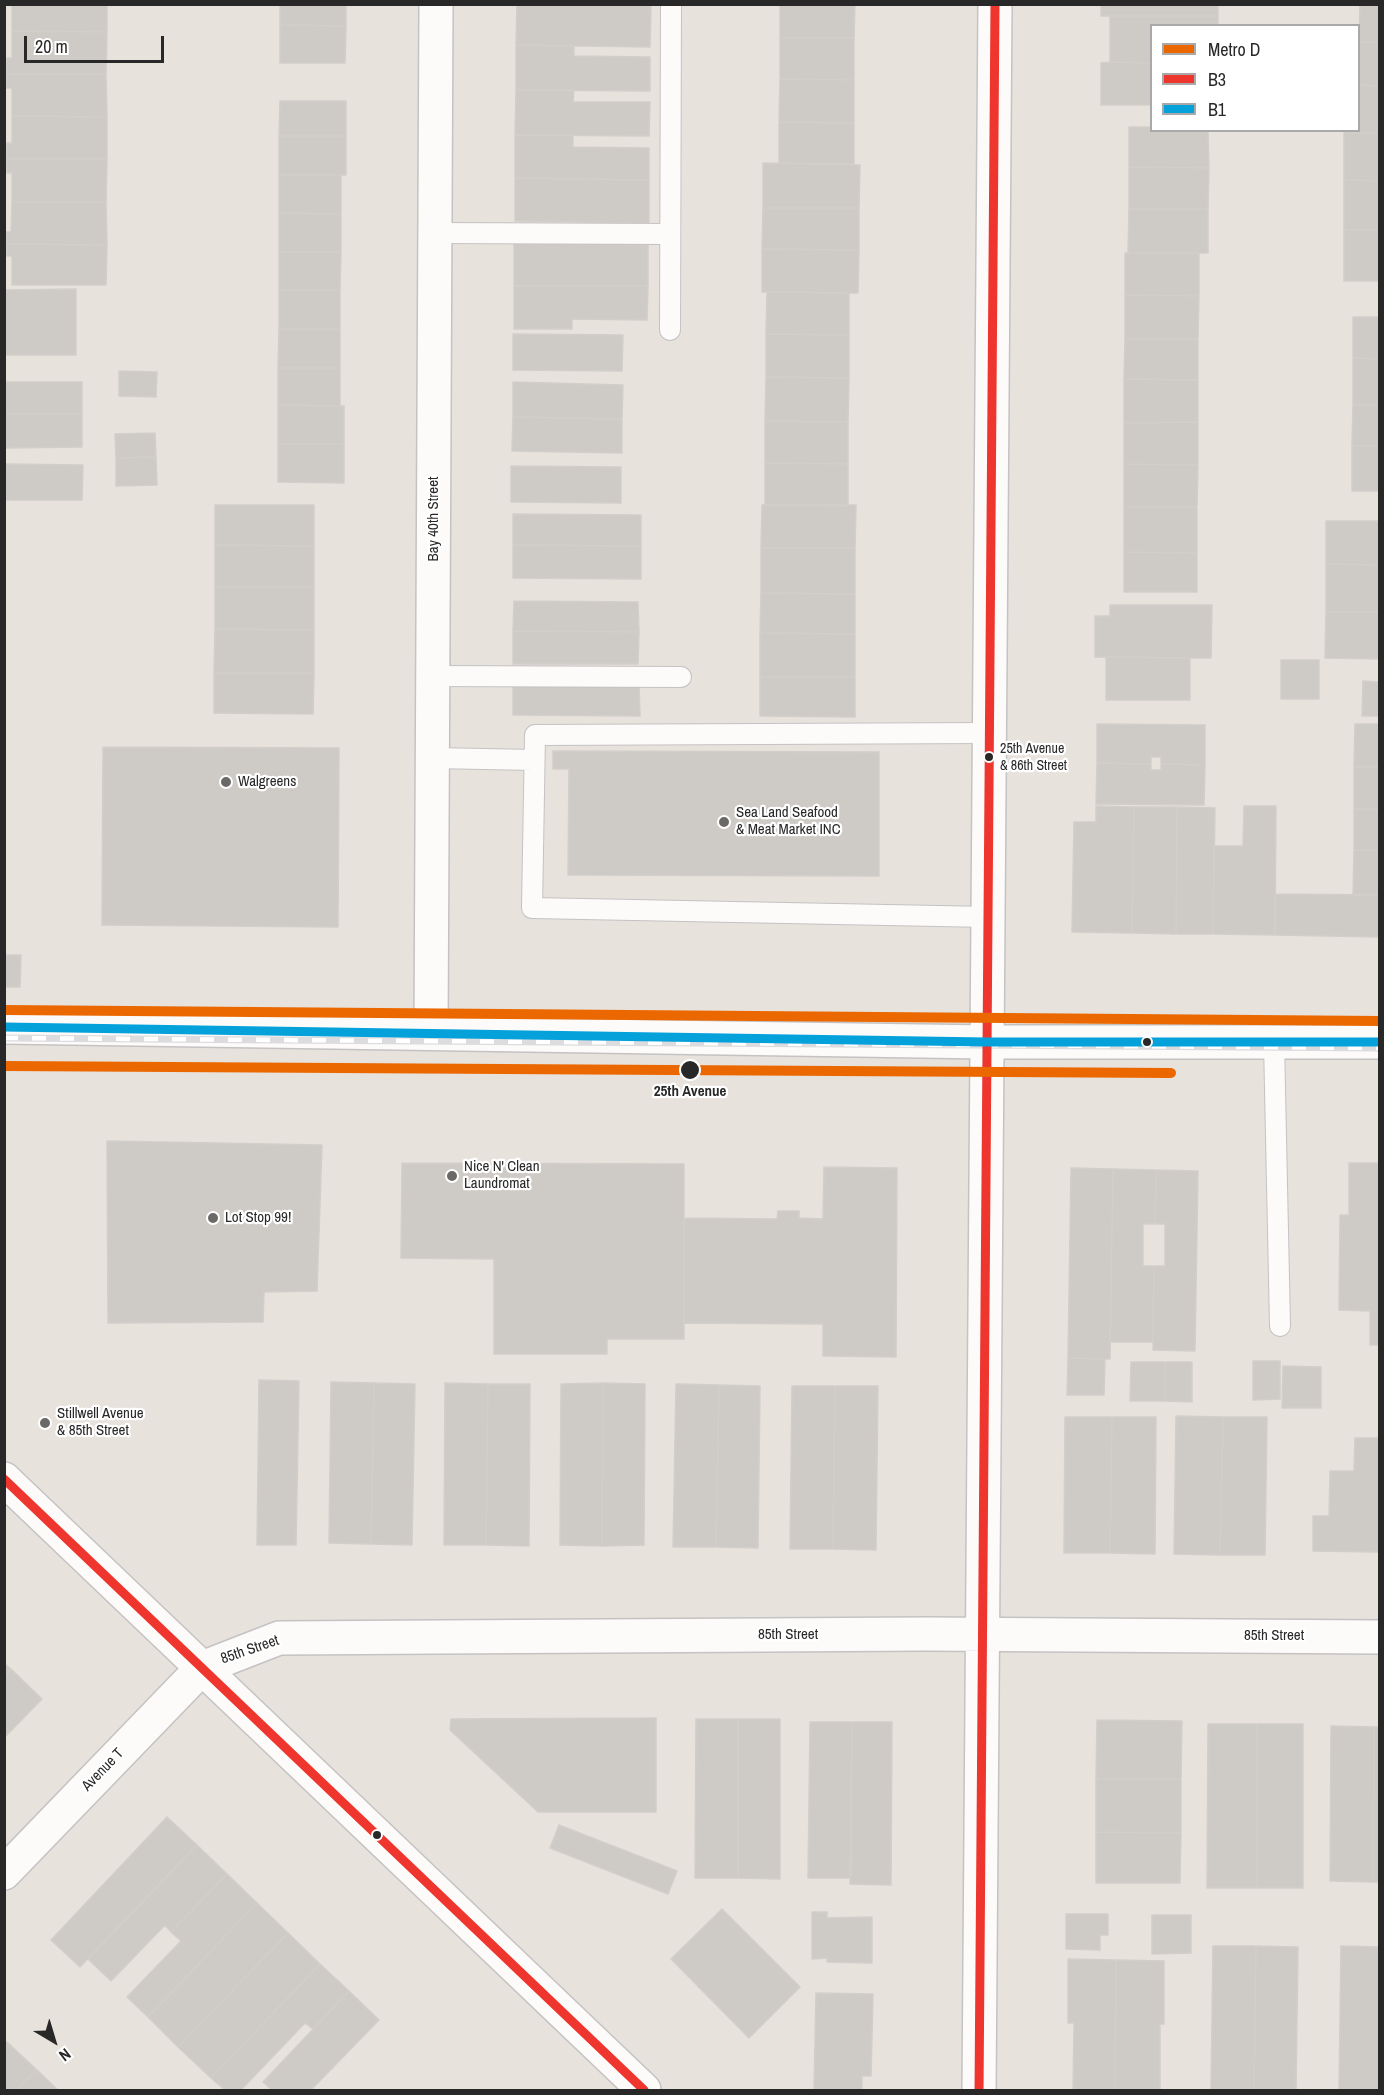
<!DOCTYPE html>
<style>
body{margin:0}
#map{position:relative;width:1384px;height:2095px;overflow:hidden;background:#e8e2dc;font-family:"Archivo Narrow",sans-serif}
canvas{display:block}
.frame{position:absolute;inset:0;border:6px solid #282828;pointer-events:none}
.legend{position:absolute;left:1150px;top:24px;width:210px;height:108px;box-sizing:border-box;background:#fff;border:2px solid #a9a9a9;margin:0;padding:8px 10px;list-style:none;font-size:18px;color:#282828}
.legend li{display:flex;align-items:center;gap:12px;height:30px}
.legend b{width:30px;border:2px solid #a9a9a9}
.north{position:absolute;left:24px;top:2011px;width:60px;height:60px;-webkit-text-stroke:4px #fff;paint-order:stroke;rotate:142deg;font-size:16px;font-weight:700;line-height:24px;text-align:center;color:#282828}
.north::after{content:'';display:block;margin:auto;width:21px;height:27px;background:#282828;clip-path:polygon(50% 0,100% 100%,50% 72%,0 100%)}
.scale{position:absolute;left:24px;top:36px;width:140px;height:27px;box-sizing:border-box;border:3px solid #282828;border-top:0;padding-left:8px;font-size:18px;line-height:21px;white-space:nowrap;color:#282828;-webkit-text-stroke:4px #fff;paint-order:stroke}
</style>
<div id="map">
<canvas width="1384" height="2095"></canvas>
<div class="frame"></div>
<ul class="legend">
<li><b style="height:8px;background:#eb6800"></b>Metro D</li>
<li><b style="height:8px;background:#ee352e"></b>B3</li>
<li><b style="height:8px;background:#04a1db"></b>B1</li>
</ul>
<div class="north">N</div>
<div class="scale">20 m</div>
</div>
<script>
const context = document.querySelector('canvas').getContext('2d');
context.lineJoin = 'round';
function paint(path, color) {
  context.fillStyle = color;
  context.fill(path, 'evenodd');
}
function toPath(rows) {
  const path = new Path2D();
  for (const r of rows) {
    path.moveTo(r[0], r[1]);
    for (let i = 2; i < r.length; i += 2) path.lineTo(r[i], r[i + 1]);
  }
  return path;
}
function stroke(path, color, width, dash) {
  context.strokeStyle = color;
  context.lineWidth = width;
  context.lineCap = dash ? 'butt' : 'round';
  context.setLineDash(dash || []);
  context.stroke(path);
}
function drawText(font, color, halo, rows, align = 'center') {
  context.font = font + ' "Archivo Narrow",sans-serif';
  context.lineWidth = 4.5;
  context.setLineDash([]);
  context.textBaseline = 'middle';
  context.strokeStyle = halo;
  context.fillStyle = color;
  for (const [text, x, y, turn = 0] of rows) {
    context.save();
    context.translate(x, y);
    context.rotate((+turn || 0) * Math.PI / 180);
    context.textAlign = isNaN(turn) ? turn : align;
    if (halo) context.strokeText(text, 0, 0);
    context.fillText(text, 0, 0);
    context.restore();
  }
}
const building = toPath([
 [12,4,107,4,107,32,12,31,12,4],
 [280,4,346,4,346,26,280,25,280,4],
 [517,4,651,5,650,47,516,45,517,4],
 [780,4,855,4,854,38,780,38,780,4],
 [1101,4,1218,4,1218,16,1101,16,1101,4],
 [1360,4,1380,4,1380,42,1359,42,1360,4],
 [1110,16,1218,16,1218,26,1152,26,1152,63,1110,62,1110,16],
 [280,25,346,26,345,63,280,63,280,25],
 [12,31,107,32,106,74,6,74,7,58,12,58,12,31],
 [780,38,854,38,854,80,780,79,780,38],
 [1359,42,1380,42,1380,86,1359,85,1359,42],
 [516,45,574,46,574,56,650,57,650,91,516,90,516,45],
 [1110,62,1152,63,1152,105,1101,105,1101,63,1110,62],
 [6,74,106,74,107,117,12,116,12,88,6,88,6,74],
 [780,79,854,80,854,123,779,122,780,79],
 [1358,85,1380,86,1380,133,1344,133,1344,130,1358,130,1358,85],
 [516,90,574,90,573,102,650,102,649,136,515,135,516,90],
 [280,101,346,101,346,136,279,136,280,101],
 [12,116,107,117,107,159,6,159,7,143,12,143,12,116],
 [779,122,854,123,854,164,779,163,779,122],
 [1129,127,1152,127,1152,130,1208,130,1209,168,1129,167,1129,127],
 [1344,133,1380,133,1380,181,1344,180,1344,133],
 [515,135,573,135,573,147,649,148,649,180,515,178,515,135],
 [279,136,346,136,346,175,279,175,279,136],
 [6,159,107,159,106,202,12,202,12,173,7,173,6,159],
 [763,163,860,165,859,208,763,208,763,163],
 [1129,167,1209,168,1208,209,1129,209,1129,167],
 [279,175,341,175,341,214,279,213,279,175],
 [515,178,649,180,649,223,515,221,515,178],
 [1344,180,1380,181,1380,230,1344,230,1344,180],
 [12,202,106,202,107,245,6,244,6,232,11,232,12,202],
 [763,208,859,208,859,250,762,249,763,208],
 [1129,209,1208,209,1208,253,1128,253,1129,209],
 [279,213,341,214,341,252,279,252,279,213],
 [1344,230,1380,230,1380,281,1344,281,1344,230],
 [6,244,107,245,106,285,12,285,12,256,7,256,6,244],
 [514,244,648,245,648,286,514,286,514,244],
 [762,249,859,250,858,293,762,292,762,249],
 [279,252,341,252,340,290,279,290,279,252],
 [1125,253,1199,253,1199,296,1125,295,1125,253],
 [514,286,648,286,647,320,572,319,572,329,514,329,514,286],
 [76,289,76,355,4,355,4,290,76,289],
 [279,290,340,290,340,329,279,329,279,290],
 [767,292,849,293,849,335,766,334,767,292],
 [1125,295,1199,296,1198,339,1125,339,1125,295],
 [1353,317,1380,317,1380,359,1353,358,1353,317],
 [279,329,340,329,340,368,278,368,279,329],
 [513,334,623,335,622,371,513,370,513,334],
 [766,334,849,335,849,378,766,377,766,334],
 [1125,339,1198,339,1198,380,1124,379,1125,339],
 [1353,358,1380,359,1380,405,1353,405,1353,358],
 [278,368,340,368,340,406,278,405,278,368],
 [119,371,157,372,156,397,119,396,119,371],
 [766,377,849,378,848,422,765,421,766,377],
 [1124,379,1198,380,1198,422,1124,423,1124,379],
 [4,382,82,382,82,414,4,414,4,382],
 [513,382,623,385,622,419,513,417,513,382],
 [278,405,344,406,344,444,278,444,278,405],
 [1353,405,1380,405,1380,446,1352,446,1353,405],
 [4,414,82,414,82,447,4,448,4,414],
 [513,417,622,419,622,453,512,451,513,417],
 [765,421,848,422,848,464,765,463,765,421],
 [1198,422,1198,465,1124,464,1124,423,1198,422],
 [155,433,156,457,116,458,115,434,155,433],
 [278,444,344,444,344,483,278,482,278,444],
 [1352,446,1380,446,1380,491,1352,491,1352,446],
 [156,457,157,485,116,486,116,458,156,457],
 [765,463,848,464,848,506,765,505,765,463],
 [4,464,83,465,82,500,4,500,4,464],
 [1124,464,1198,465,1197,507,1124,507,1124,464],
 [511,466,621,467,621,503,511,502,511,466],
 [215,505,314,505,314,546,215,545,215,505],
 [762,505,856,505,855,548,761,548,762,505],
 [1124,507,1197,507,1197,553,1124,552,1124,507],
 [513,514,641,515,641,546,513,545,513,514],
 [1326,521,1380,521,1380,565,1326,564,1326,521],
 [215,545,314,546,314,587,215,587,215,545],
 [513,545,641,546,641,579,513,578,513,545],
 [761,548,855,548,855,594,761,593,761,548],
 [1124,552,1197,553,1197,592,1124,592,1124,552],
 [1326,564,1380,565,1380,612,1326,612,1326,564],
 [215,587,314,587,314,630,215,629,215,587],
 [761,593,855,594,855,634,760,633,761,593],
 [514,601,638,602,639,632,513,631,514,601],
 [1110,605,1212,605,1211,658,1095,657,1095,616,1110,616,1110,605],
 [1326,612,1380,612,1380,659,1325,658,1326,612],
 [215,629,314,630,314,673,214,673,215,629],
 [513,631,639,632,638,664,513,664,513,631],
 [760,633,855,634,855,677,760,677,760,633],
 [1106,657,1190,658,1190,700,1106,700,1106,657],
 [1281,660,1319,660,1319,699,1281,699,1281,660],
 [214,673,314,673,313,714,214,713,214,673],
 [760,677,855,677,855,717,760,716,760,677],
 [1363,681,1380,682,1380,716,1362,716,1363,681],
 [513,685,639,685,640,716,513,715,513,685],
 [1097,724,1205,725,1205,765,1161,764,1161,757,1151,757,1151,764,1097,763,1097,724],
 [1355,724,1380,724,1380,767,1354,767,1355,724],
 [103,747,339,748,338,927,102,925,103,747],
 [553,751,879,752,879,876,568,875,569,769,553,769,553,751],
 [1097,763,1151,764,1151,770,1161,770,1161,764,1205,765,1204,805,1096,804,1097,763],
 [1354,767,1380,767,1380,809,1354,809,1354,767],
 [1096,806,1134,807,1132,933,1072,932,1074,822,1096,822,1096,806],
 [1244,806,1276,806,1275,935,1213,934,1214,846,1243,846,1244,806],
 [1134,807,1177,807,1176,934,1132,933,1134,807],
 [1177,807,1215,808,1213,934,1176,934,1177,807],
 [1354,809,1380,809,1380,850,1354,850,1354,809],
 [1354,850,1380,850,1380,895,1353,895,1354,850],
 [1275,894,1380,895,1380,937,1275,935,1275,894],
 [4,955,21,955,20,987,4,987,4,955],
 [107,1141,322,1145,317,1291,264,1292,263,1322,108,1323,107,1141],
 [402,1163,684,1164,684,1339,607,1339,607,1354,494,1354,494,1259,401,1258,402,1163],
 [1349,1163,1380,1163,1380,1345,1370,1345,1370,1311,1339,1310,1340,1215,1349,1215,1349,1163],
 [824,1167,897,1168,896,1357,823,1356,823,1324,684,1323,684,1218,777,1219,778,1211,799,1211,799,1218,823,1219,824,1167],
 [1071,1168,1113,1169,1110,1359,1068,1358,1071,1168],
 [1113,1169,1156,1170,1155,1224,1143,1224,1143,1266,1154,1266,1153,1342,1110,1342,1113,1169],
 [1156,1170,1198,1171,1195,1351,1153,1350,1154,1266,1165,1266,1165,1224,1155,1224,1156,1170],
 [1068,1358,1105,1359,1104,1395,1067,1395,1068,1358],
 [1253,1361,1280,1361,1280,1399,1253,1400,1253,1361],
 [1131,1362,1165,1362,1165,1401,1130,1401,1131,1362],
 [1165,1362,1192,1362,1192,1402,1165,1401,1165,1362],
 [1283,1366,1321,1367,1321,1408,1282,1408,1283,1366],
 [259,1380,299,1381,296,1545,257,1545,259,1380],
 [331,1382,374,1383,371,1544,329,1543,331,1382],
 [374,1383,415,1384,412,1545,371,1544,374,1383],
 [445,1383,488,1384,486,1545,444,1545,445,1383],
 [603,1383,645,1384,644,1545,602,1546,603,1383],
 [603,1383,602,1546,560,1545,561,1384,603,1383],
 [488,1384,530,1384,529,1546,486,1545,488,1384],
 [676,1384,719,1385,716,1547,673,1547,676,1384],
 [719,1385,760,1386,758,1548,716,1547,719,1385],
 [792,1386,835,1386,833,1549,790,1549,792,1386],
 [835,1386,878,1386,876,1550,833,1549,835,1386],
 [1176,1416,1223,1417,1220,1555,1174,1554,1176,1416],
 [1065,1417,1112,1417,1110,1553,1064,1553,1065,1417],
 [1112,1417,1156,1417,1155,1554,1110,1553,1112,1417],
 [1223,1417,1267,1417,1265,1555,1220,1555,1223,1417],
 [1355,1438,1380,1438,1380,1552,1313,1551,1313,1516,1329,1516,1330,1471,1354,1471,1355,1438],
 [4,1663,11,1669,4,1676,4,1663],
 [11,1669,42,1699,4,1738,4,1676,11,1669],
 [656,1718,656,1812,538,1812,450,1730,451,1719,656,1718],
 [696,1719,738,1719,738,1878,695,1878,696,1719],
 [738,1719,780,1719,780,1879,738,1878,738,1719],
 [1097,1720,1182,1721,1181,1779,1096,1779,1097,1720],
 [810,1722,852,1722,851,1878,808,1878,810,1722],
 [852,1722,892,1722,891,1885,850,1884,852,1722],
 [1208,1724,1257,1724,1257,1888,1207,1888,1208,1724],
 [1257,1724,1303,1724,1303,1888,1257,1888,1257,1724],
 [1331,1726,1374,1727,1373,1882,1330,1881,1331,1726],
 [1374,1727,1380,1727,1380,1882,1373,1882,1374,1727],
 [1096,1779,1181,1779,1181,1833,1096,1832,1096,1779],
 [167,1817,197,1845,80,1967,51,1940,167,1817],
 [559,1825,677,1871,668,1894,550,1848,559,1825],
 [1096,1832,1181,1833,1180,1883,1096,1883,1096,1832],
 [197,1845,227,1874,171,1932,165,1925,111,1981,88,1959,197,1845],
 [227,1874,257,1903,148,2017,127,1997,181,1941,171,1932,227,1874],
 [257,1903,288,1933,178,2047,148,2017,257,1903],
 [722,1909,800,1987,749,2038,671,1959,722,1909],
 [812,1912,827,1912,827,1918,872,1917,872,1963,827,1962,827,1958,812,1959,812,1912],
 [1066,1914,1108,1914,1108,1935,1100,1935,1100,1950,1066,1949,1066,1914],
 [1152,1915,1191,1915,1191,1953,1152,1954,1152,1915],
 [288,1933,320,1964,211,2078,178,2047,288,1933],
 [1213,1946,1256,1946,1254,2090,1211,2090,1213,1946],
 [1256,1946,1298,1947,1296,2090,1254,2090,1256,1946],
 [1341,1946,1380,1947,1380,2090,1339,2090,1341,1946],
 [1068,1959,1116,1960,1115,2090,1073,2090,1074,2023,1068,2023,1068,1959],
 [1116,1960,1164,1961,1164,2024,1160,2024,1160,2090,1115,2090,1116,1960],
 [320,1964,349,1991,313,2029,305,2023,241,2090,225,2090,211,2078,320,1964],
 [349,1991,379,2020,311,2090,272,2090,263,2082,349,1991],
 [816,1993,873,1994,871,2076,862,2076,862,2090,814,2090,816,1993],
 [7,2042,37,2070,16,2090,4,2090,4,2044,7,2042],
 [37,2070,58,2090,16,2090,37,2070]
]);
const lane = toPath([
 [435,233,670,234],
 [670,330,671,4],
 [434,676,681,677],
 [433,758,534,760],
 [988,917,532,908,535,735,990,733],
 [1274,1042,1280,1326]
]);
const street = toPath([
 [431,1033,436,4],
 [4,1873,202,1668,279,1638,925,1634,1380,1637],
 [979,2090,995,4]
]);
const secondary = toPath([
 [4,1027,987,1042,1380,1042],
 [4,1479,644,2090]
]);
const rail = toPath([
 [4,1038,1380,1048]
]);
const bus1 = toPath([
 [4,1479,644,2090],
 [979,2090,995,4]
]);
const bus2 = toPath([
 [4,1027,987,1042,1380,1042]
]);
const metro1 = toPath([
 [4,1010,1380,1021],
 [4,1066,1171,1073]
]);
const markers = [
 [989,757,5,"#282828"],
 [226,782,6,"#6b6967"],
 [724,822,6,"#6b6967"],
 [1147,1042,5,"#282828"],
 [690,1070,10,"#282828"],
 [452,1176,6,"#6b6967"],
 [213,1218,6,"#6b6967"],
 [45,1423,6,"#6b6967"],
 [377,1835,5,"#282828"]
];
const busNames = [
 ["25th Avenue",1000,749],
 ["& 86th Street",1000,766]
];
const streetNames = [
 ["Bay 40th Street",434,519,-90],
 ["85th Street",788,1635],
 ["85th Street",1274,1636],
 ["85th Street",250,1650,-19],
 ["Avenue T",103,1770,-46]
];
const poiNames = [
 ["Walgreens",238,782],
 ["Sea Land Seafood",736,813],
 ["& Meat Market INC",736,830],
 ["Nice N' Clean",464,1167],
 ["Laundromat",464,1184],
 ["Lot Stop 99!",225,1218],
 ["Stillwell Avenue",57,1414],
 ["& 85th Street",57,1431]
];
const stopNames = [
 ["25th Avenue",690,1092]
];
paint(building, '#cecac6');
stroke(building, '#d2cec9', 1.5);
stroke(lane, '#c4c2c3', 22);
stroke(street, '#c4c2c3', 36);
stroke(secondary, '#c4c2c3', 36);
stroke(lane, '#fcfbfa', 20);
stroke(street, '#fcfbfa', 33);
stroke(secondary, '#fcfbfa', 33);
stroke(rail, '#dcdcde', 7);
stroke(rail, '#fff', 4.5, [14]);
stroke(bus1, '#ee352e', 9);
stroke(bus2, '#04a1db', 9);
stroke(metro1, '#eb6800', 10);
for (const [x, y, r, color] of markers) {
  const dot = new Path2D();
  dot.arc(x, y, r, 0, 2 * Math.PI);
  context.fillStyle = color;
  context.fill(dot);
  stroke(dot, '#fff', 2);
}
drawText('14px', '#282828', '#fff', busNames, 'left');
drawText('15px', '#282828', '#fff', streetNames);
drawText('15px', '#282828', '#fff', poiNames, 'left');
drawText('bold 15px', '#282828', '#fff', stopNames);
</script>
